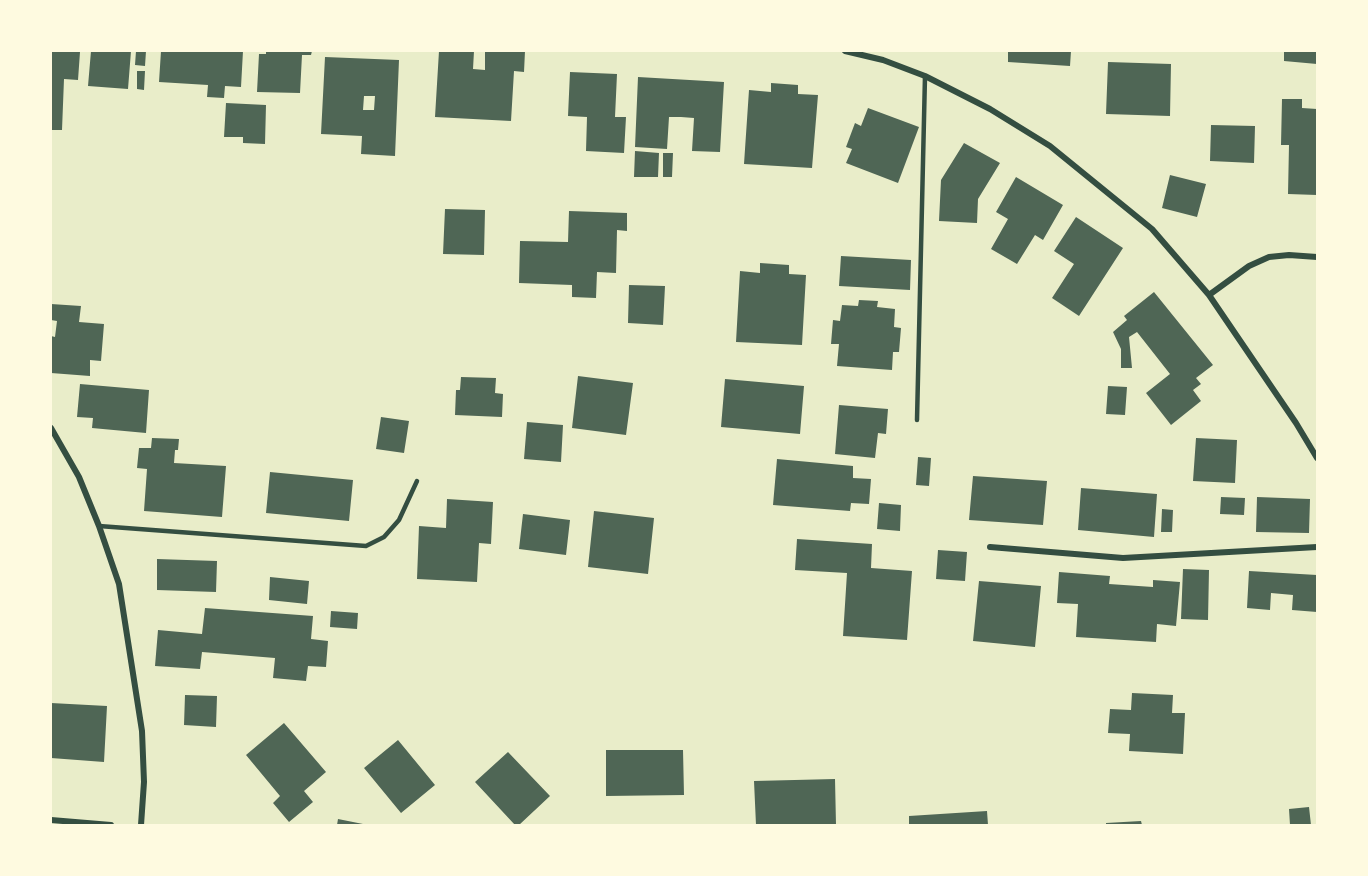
<!DOCTYPE html>
<style>
body{margin:0}
#map{position:relative;width:1368px;height:876px;overflow:hidden;background:#e9edc9;font-family:"Crimson Pro",serif}
canvas{display:block}
.frame{position:absolute;inset:0;border:52px solid #fefae0;pointer-events:none}
</style>
<div id="map">
<canvas width="1368" height="876"></canvas>
<div class="frame"></div>
</div>
<script>
const context = document.querySelector('canvas').getContext('2d');
context.lineJoin = 'round';
function paint(path, color) {
  context.fillStyle = color;
  context.fill(path, 'evenodd');
}
function toPath(rows) {
  const path = new Path2D();
  for (const r of rows) {
    path.moveTo(r[0], r[1]);
    for (let i = 2; i < r.length; i += 2) path.lineTo(r[i], r[i + 1]);
  }
  return path;
}
function stroke(path, color, width, dash) {
  context.strokeStyle = color;
  context.lineWidth = width;
  context.lineCap = dash ? 'butt' : 'round';
  context.setLineDash(dash || []);
  context.stroke(path);
}
const building = toPath([
 [51,51,80,52,78,80,64,79,62,130,51,130],
 [91,51,131,51,128,89,88,86],
 [136,51,146,51,145,66,135,65],
 [161,51,243,51,241,87,225,86,224,98,207,97,208,85,159,82],
 [266,51,312,51,311,55,302,55,300,93,257,92,259,54,266,54],
 [439,51,474,51,473,69,485,70,485,51,525,51,524,72,514,71,511,121,435,117],
 [1008,51,1071,51,1070,66,1008,62],
 [1284,51,1317,51,1317,64,1284,61],
 [325,57,399,60,395,156,361,154,362,136,321,134],
 [364,96,375,96,374,110,363,110],
 [1108,62,1171,64,1170,116,1106,114],
 [137,71,145,71,144,90,137,89],
 [570,72,617,74,615,117,626,117,624,153,586,151,587,117,568,116],
 [638,77,724,82,720,152,692,151,694,118,681,117,669,117,667,149,635,147],
 [771,83,798,85,798,94,818,95,812,168,744,164,749,90,771,92],
 [1282,99,1302,99,1302,108,1317,109,1317,195,1288,194,1289,145,1281,145],
 [226,103,266,105,265,144,243,143,243,137,224,137],
 [868,108,919,127,898,183,846,163,852,149,846,147,855,123,861,126],
 [1211,125,1255,126,1254,163,1210,161],
 [964,143,1000,163,978,199,977,223,939,221,941,180],
 [635,151,659,153,658,177,634,177],
 [663,153,673,153,672,177,663,177],
 [1170,175,1206,184,1197,217,1162,208],
 [1016,177,1063,205,1043,240,1035,235,1017,264,991,249,1008,219,996,212],
 [445,209,485,210,484,255,443,254],
 [569,211,627,213,627,231,617,230,616,273,597,272,596,298,572,297,572,285,519,283,520,241,568,242],
 [1076,217,1123,248,1079,316,1052,298,1074,264,1054,251],
 [841,256,911,260,910,290,839,286],
 [760,263,789,265,789,274,806,275,802,345,736,342,740,271,760,273],
 [629,285,665,286,663,325,628,323],
 [1154,292,1213,365,1196,378,1201,384,1193,390,1201,401,1171,425,1146,393,1170,374,1137,332,1129,337,1132,368,1121,368,1121,349,1113,332,1127,320,1124,316],
 [859,300,878,301,877,307,895,309,894,327,901,328,899,352,893,352,892,370,837,366,839,344,831,344,833,320,840,321,842,305,858,306],
 [51,304,81,306,79,322,104,324,101,361,90,360,90,376,51,373,51,336,55,337,57,321,51,320],
 [578,376,633,383,626,435,572,428],
 [461,377,496,378,495,393,503,394,502,417,455,415,456,390,460,390],
 [725,379,804,386,800,434,721,427],
 [80,384,149,390,146,433,92,428,93,418,77,417],
 [1108,386,1127,387,1125,415,1106,414],
 [839,405,888,409,886,434,878,433,875,458,835,454],
 [381,417,409,421,404,453,376,449],
 [527,422,563,425,561,462,524,459],
 [152,438,179,439,178,450,175,450,174,463,226,466,222,517,144,511,147,469,137,468,139,448,151,448],
 [1196,438,1237,440,1235,483,1193,481],
 [918,457,931,458,929,486,916,485],
 [777,459,853,466,853,478,871,479,869,504,851,503,850,511,773,505],
 [270,472,353,480,349,521,266,513],
 [973,476,1047,481,1043,525,969,520],
 [1081,488,1157,494,1154,537,1078,530],
 [1221,497,1245,498,1244,515,1220,514],
 [1257,497,1310,499,1309,533,1256,532],
 [447,499,493,502,491,544,479,543,477,582,417,579,419,526,446,528],
 [879,503,901,505,900,531,877,529],
 [1162,509,1173,510,1172,532,1161,532],
 [594,511,654,518,648,574,588,567],
 [523,514,570,520,566,555,519,549],
 [797,539,872,544,871,568,912,571,907,640,843,636,847,573,795,570],
 [938,550,967,552,965,581,936,579],
 [157,559,217,561,216,592,157,590],
 [1183,569,1209,570,1208,620,1181,619],
 [1249,571,1317,575,1317,612,1292,610,1293,595,1271,593,1270,610,1247,608],
 [1059,572,1110,576,1109,584,1153,587,1153,580,1180,582,1176,626,1157,624,1156,642,1076,637,1078,604,1057,603],
 [270,577,309,581,307,604,269,600],
 [979,581,1041,586,1035,647,973,641],
 [205,608,313,616,311,639,328,641,326,667,308,666,306,681,273,678,275,658,202,652,200,669,155,666,158,630,202,634],
 [331,611,358,613,357,629,330,627],
 [1132,693,1173,695,1172,713,1185,713,1183,754,1129,751,1130,734,1108,733,1110,709,1131,710],
 [185,695,217,696,216,727,184,725],
 [51,703,107,706,104,762,51,758],
 [284,723,326,772,304,791,313,802,289,822,273,803,280,796,246,755],
 [398,740,435,785,401,813,364,768],
 [606,750,683,750,684,795,606,796],
 [508,752,550,796,519,825,515,825,475,782],
 [835,779,836,825,756,825,754,781],
 [1309,807,1311,825,1290,825,1289,809],
 [987,811,988,825,909,825,909,816],
 [338,819,363,824,362,825,337,825],
 [1141,821,1142,825,1106,825,1106,823]
]);
const service = toPath([
 [917,420,925,76],
 [99,526,366,546,384,537,399,520,417,481]
]);
const minor = toPath([
 [845,51,883,60,925,76,990,109,1050,146,1152,229,1209,295,1296,423,1317,458],
 [1209,295,1249,266,1269,257,1289,255,1317,257],
 [51,428,79,477,99,526,119,584,142,731,144,782,141,825],
 [990,547,1123,558,1317,547],
 [51,820,111,825]
]);
paint(building, '#4f6655');
stroke(service, '#344e41', 4.5);
stroke(minor, '#344e41', 6);
</script>
